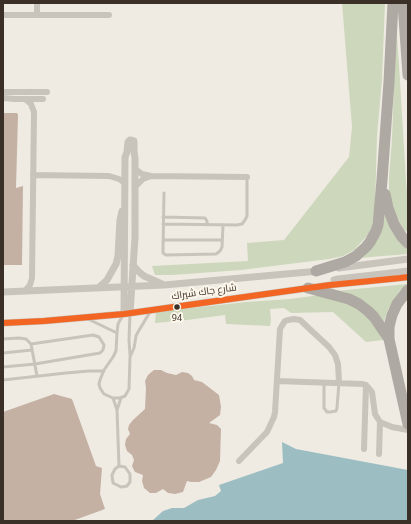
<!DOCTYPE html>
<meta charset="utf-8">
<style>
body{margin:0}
#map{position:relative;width:411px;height:524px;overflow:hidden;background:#efebe3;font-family:"Noto Sans",sans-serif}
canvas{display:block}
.frame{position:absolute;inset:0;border:4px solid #3a3028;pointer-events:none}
</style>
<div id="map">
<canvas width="411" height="524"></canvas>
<div class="frame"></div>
</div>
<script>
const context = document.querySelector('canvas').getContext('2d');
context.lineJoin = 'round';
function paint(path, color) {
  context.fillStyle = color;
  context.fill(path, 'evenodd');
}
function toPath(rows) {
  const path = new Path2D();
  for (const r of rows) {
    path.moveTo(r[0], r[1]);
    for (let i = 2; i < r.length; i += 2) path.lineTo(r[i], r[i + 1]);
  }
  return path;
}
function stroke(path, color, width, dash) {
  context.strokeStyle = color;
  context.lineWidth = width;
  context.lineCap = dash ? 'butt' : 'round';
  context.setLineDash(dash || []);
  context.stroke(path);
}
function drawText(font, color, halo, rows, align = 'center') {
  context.font = font + ' "Noto Sans",Cairo,sans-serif';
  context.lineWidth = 4;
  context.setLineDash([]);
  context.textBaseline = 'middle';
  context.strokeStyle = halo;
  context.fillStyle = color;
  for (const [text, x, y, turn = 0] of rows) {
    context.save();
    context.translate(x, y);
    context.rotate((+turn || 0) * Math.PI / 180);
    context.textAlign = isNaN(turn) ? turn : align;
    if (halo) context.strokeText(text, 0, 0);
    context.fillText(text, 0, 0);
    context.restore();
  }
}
const green = toPath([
 [342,3,385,3,382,79,377,136,375,206,372,227,367,236,354,250,343,256,329,259,241,270,172,275,155,275,152,266,248,261,247,243,284,240,349,157,352,127],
 [396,25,399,64,406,181,408,204,408,232,404,230,397,217,391,204,389,192,389,178,392,139],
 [383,208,408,245,408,254,359,258,359,253],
 [407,284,399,292,388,309,385,318,383,327,351,295,345,292,336,291],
 [320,295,362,308,379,332,383,340,366,342,333,312,291,313,284,308,270,309,271,320,270,326,226,324,225,315,187,320,155,323,156,312,246,302,290,299]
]);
const water = toPath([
 [282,442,296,449,408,470,408,521,150,521,153,520,163,511,172,508,184,508,198,500,215,496,221,491,219,485,283,463]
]);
const building = toPath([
 [3,113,17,113,18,115,16,188,23,186,22,265,3,265],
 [154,370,161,370,167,373,176,375,182,372,188,373,192,376,194,380,202,382,219,395,221,407,220,415,209,423,217,425,221,429,220,461,216,470,211,477,199,482,191,482,187,481,183,492,175,494,168,493,163,489,156,493,150,493,144,488,142,481,143,475,135,472,132,466,134,460,132,455,127,451,125,445,126,439,130,434,128,429,129,425,133,420,145,409,146,388,145,381,148,375],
 [54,394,72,399,96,466,102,468,100,494,105,509,72,521,3,521,3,412]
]);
const service = toPath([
 [164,193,163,250,163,253,166,255,216,254,220,251,222,247,223,225],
 [163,217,205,218,207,221,207,225],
 [163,224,237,225,242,224,245,220,247,216,247,177],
 [163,240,222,240],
 [130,313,129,340,130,355],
 [88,319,117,333,116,351,113,357,104,370,100,380,99,384,100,388,104,394,113,398,120,398,125,396,129,389,130,357,134,348,136,336,138,332,150,312],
 [117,333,118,324,123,315],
 [3,339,19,338,26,339,31,344,37,376],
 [3,353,32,350],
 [3,367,35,364,100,353,103,350,104,345,99,337,93,335,31,344],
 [3,380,66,373,89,371,104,371],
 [324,383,324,408,327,412,330,412,336,411,337,408,339,382],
 [113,398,117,410,119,466],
 [117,410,121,398],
 [119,466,125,467,130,474,130,482,127,486,121,487,113,483,112,475,115,469,119,466]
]);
const minor = toPath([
 [37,3,37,15],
 [3,15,109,15],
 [3,92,47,92],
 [3,98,15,99,43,99],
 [25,99,31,104,34,112,32,278,30,285,25,291],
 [135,169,142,174,151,176,247,177],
 [33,175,109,176,119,179,125,183],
 [135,187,143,179,151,176],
 [277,381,363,384,368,387,372,392,375,414,380,422,392,427,408,430],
 [364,449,366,385],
 [379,454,380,422],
 [239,461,267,432,274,417,275,412,280,329,283,324,285,321,288,320,294,319,300,320,329,347,335,355,338,364,339,382]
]);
const tertiary = toPath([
 [133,265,138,271,144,276,162,284],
 [339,268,408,259],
 [334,280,338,279,400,272,408,271],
 [98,288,107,280,116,264,118,256,120,220,122,211],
 [3,292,164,285,319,271],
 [124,314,125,157,127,152,128,142,130,140,134,141,134,151,135,158,135,238,130,313],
 [3,323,44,321,124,314,330,285,400,278,408,277]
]);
const motorway = toPath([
 [403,3,408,75],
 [385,194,388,208,394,224,402,237,408,243],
 [316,271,345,262,356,256,366,247,370,242,376,231,378,225,382,180,389,82,393,3],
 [308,288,349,299,359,304,368,311,374,317,389,339],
 [408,290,397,304,392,315,389,327,389,339,408,424]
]);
const bus1 = toPath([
 [3,323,44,321,124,314,330,285,400,278,408,277]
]);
const markers = [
 [177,307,3.5,"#3a3028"]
];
const busNames = [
 ["94",177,318]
];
const streetNames = [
 ["شارع جاك شيراك",204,292,-8]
];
paint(green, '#cdd7bb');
paint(water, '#9cbec3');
paint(building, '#c4b1a3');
stroke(service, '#c8c3bb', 3);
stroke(minor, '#c8c3bb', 6);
stroke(tertiary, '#c8c3bb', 7);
stroke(motorway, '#aea9a2', 11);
stroke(bus1, '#f26522', 6);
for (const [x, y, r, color] of markers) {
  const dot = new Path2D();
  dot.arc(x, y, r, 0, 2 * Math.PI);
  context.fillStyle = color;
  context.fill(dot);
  stroke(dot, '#fcf6ea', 1.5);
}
drawText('9px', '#3a3028', '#fcf6ea', busNames);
drawText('10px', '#3a3028', '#fcf6ea', streetNames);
</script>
